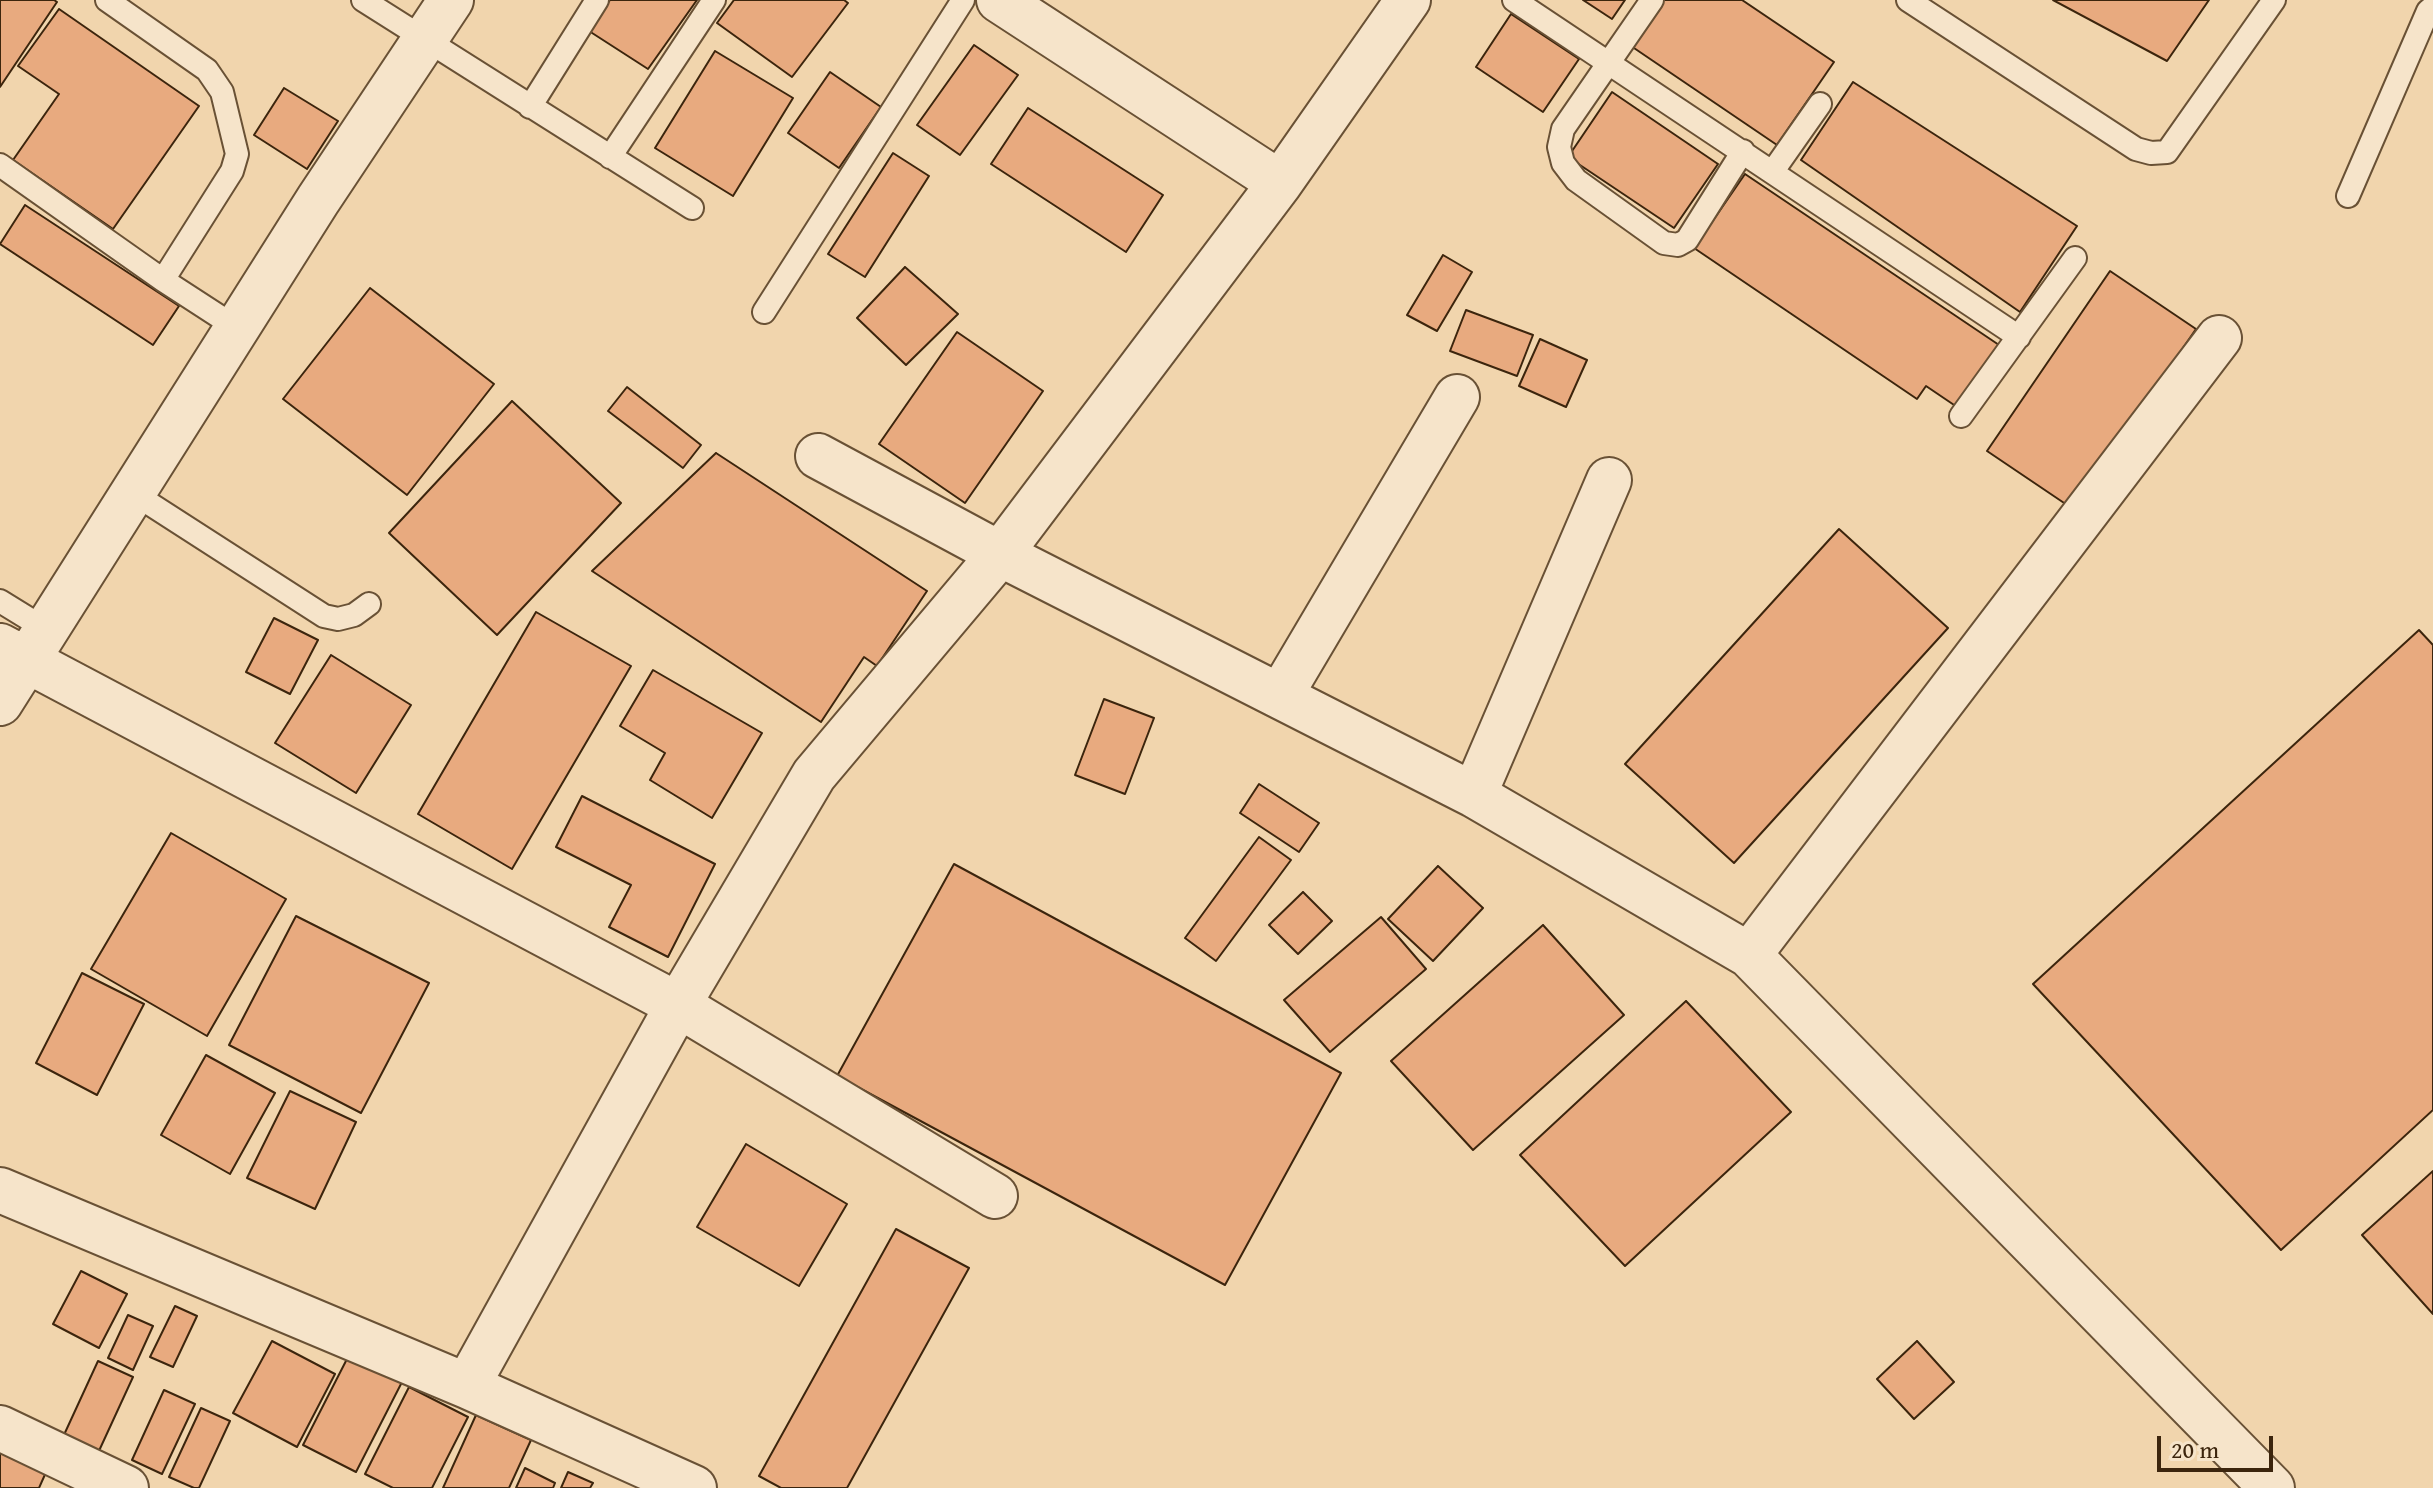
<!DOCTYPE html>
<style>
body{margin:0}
#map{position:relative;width:2433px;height:1488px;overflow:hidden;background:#f1d5ad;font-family:"Gentium Book Plus",serif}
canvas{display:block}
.scale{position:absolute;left:2157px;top:1436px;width:116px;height:36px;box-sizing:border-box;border:4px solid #3c250d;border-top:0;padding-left:10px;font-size:24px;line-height:28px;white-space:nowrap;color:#3c250d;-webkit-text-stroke:6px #f6e4ca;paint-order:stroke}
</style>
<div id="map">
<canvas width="2433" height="1488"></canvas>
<div class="scale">20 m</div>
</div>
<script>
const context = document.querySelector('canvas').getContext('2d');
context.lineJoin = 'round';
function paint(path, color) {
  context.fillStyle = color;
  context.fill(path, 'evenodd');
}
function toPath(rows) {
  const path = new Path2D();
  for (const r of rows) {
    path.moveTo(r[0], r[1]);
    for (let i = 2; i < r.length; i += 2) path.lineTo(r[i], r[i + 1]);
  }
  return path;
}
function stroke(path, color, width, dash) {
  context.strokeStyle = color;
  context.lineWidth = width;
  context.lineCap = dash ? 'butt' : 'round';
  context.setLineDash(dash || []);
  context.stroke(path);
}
const building = toPath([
 [0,0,54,0,57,2,0,87,0,0],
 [610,0,697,0,648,69,589,31,610,0],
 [734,0,844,0,848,3,792,77,717,23,734,0],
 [1583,0,1625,0,1612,19,1583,0],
 [1662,0,1742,0,1834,62,1777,145,1631,46,1662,0],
 [2053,0,2209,0,2167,61,2053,0],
 [59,9,199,106,113,229,13,160,59,94,18,66,59,9],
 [1511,14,1579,59,1543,112,1476,67,1511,14],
 [974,45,1018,75,960,155,917,125,974,45],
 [715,51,793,98,733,196,655,148,715,51],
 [830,72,881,107,839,168,788,133,830,72],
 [1853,82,2077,226,2020,312,1801,160,1853,82],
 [284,88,338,121,307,169,254,135,284,88],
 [1612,92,1718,164,1674,228,1568,157,1612,92],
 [1028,108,1163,195,1126,252,991,164,1028,108],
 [893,153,929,176,865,277,828,254,893,153],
 [1745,174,2002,347,1960,409,1926,386,1917,399,1694,248,1745,174],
 [25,205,179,306,153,345,0,244,25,205],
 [1443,255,1472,272,1437,331,1407,315,1443,255],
 [905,267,958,314,906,365,857,318,905,267],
 [2110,271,2196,329,2073,509,1987,451,2110,271],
 [370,288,494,384,407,495,283,399,370,288],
 [1466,310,1533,335,1517,376,1450,351,1466,310],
 [957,332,1043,391,965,503,879,444,957,332],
 [1540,339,1587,360,1566,407,1519,386,1540,339],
 [627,387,701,445,683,468,608,411,627,387],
 [512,401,621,503,497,635,389,533,512,401],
 [716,453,927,591,877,666,864,657,821,722,592,571,716,453],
 [1839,529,1948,628,1734,863,1625,764,1839,529],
 [536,612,631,666,512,869,418,814,536,612],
 [274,618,318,640,290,694,246,672,274,618],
 [2419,630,2433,645,2433,1110,2281,1250,2033,984,2419,630],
 [331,655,411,705,356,793,275,743,331,655],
 [653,670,762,733,712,818,650,780,665,753,620,726,653,670],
 [1104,699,1154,718,1125,794,1075,775,1104,699],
 [1259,784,1319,823,1299,852,1240,813,1259,784],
 [582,796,715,864,668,957,609,927,631,885,556,847,582,796],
 [171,833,286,899,207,1036,91,969,171,833],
 [1259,837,1291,860,1216,961,1185,938,1259,837],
 [954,864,1341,1073,1225,1285,837,1076,954,864],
 [1438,866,1483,908,1433,961,1388,919,1438,866],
 [1303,892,1332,921,1298,954,1269,925,1303,892],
 [296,916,429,983,361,1113,229,1045,296,916],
 [1381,917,1426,969,1330,1052,1284,1000,1381,917],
 [1543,925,1624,1015,1473,1150,1391,1061,1543,925],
 [82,973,144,1004,97,1095,36,1063,82,973],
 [1686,1001,1791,1112,1625,1266,1520,1155,1686,1001],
 [206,1055,275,1093,230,1174,161,1135,206,1055],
 [290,1091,356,1122,315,1209,247,1178,290,1091],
 [746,1144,847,1204,799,1286,697,1227,746,1144],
 [2433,1171,2433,1314,2362,1235,2433,1171],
 [896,1229,969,1268,847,1488,781,1488,759,1476,896,1229],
 [81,1271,127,1294,99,1348,53,1324,81,1271],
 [175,1306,197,1316,173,1367,150,1357,175,1306],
 [128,1315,153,1326,133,1370,108,1358,128,1315],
 [272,1341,335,1374,297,1447,233,1413,272,1341],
 [1917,1341,1954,1382,1914,1419,1877,1379,1917,1341],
 [349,1355,402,1382,356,1472,303,1445,349,1355],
 [98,1361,133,1377,98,1453,63,1437,98,1361],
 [409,1387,468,1417,432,1488,393,1488,365,1474,409,1387],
 [164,1390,195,1404,162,1474,132,1460,164,1390],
 [201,1408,230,1421,199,1488,194,1488,169,1477,201,1408],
 [476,1415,531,1440,509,1488,443,1488,476,1415],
 [0,1448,47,1470,39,1488,0,1488,0,1448],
 [525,1468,555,1483,553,1488,516,1488,525,1468],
 [568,1472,593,1483,590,1488,561,1488,568,1472]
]);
const service = toPath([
 [107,0,207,70,222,92,237,154,232,171,163,280],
 [363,0,692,208],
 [1514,0,2019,337],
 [1652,0,1563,129,1559,147,1563,163,1576,180,1664,243,1678,245,1687,240,1743,151],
 [1908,0,2136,149,2151,153,2167,152,2274,0],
 [530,107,597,0],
 [610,157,714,0],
 [0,165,163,280,237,328],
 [1773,171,1820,104],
 [2348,196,2428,11,2433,7],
 [764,312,963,0],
 [1961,416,2075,258],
 [133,493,324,616,338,619,354,615,369,604],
 [0,601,47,630]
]);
const minor = toPath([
 [999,0,1280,183],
 [818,456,1000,554,1474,795,1749,955,2272,1488],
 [0,646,678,1005,995,1196],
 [1280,696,1457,397],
 [0,703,318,200,451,0],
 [1474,795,1609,480],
 [1749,955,2219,338],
 [0,1190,467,1386,694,1488],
 [467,1386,678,1005,814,775,1000,554,1280,183,1408,0],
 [0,1428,126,1488]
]);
paint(building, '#e8aa7f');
stroke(building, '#3c250d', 2);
stroke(service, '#695135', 26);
stroke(minor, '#695135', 48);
stroke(service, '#f6e4ca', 22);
stroke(minor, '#f6e4ca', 44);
</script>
